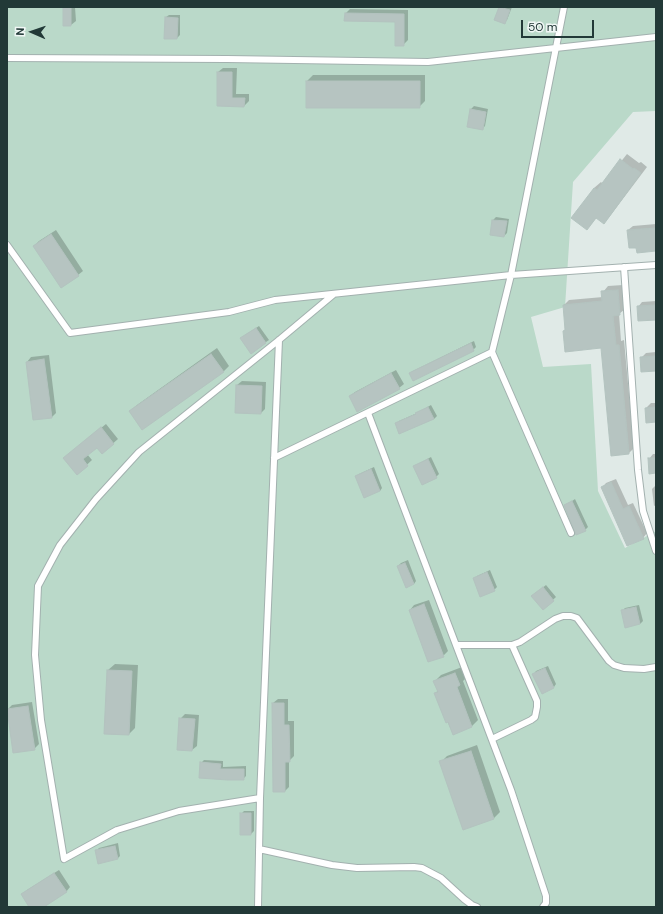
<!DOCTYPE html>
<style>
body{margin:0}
#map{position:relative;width:663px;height:914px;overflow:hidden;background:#e0eae7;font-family:"DM Sans",sans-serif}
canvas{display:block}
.frame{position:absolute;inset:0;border:8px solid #223937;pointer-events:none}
.north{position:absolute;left:12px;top:12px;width:40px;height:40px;-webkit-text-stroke:3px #f0f7f5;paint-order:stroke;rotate:272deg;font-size:11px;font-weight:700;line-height:16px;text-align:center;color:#223937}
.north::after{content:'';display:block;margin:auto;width:14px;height:18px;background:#223937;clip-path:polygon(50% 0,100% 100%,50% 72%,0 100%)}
.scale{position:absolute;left:521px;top:20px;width:73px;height:18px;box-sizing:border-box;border:2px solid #223937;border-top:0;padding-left:5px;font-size:12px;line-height:14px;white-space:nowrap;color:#223937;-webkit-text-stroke:3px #f0f7f5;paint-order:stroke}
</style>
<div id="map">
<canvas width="663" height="914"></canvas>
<div class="frame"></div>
<div class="north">N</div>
<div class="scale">50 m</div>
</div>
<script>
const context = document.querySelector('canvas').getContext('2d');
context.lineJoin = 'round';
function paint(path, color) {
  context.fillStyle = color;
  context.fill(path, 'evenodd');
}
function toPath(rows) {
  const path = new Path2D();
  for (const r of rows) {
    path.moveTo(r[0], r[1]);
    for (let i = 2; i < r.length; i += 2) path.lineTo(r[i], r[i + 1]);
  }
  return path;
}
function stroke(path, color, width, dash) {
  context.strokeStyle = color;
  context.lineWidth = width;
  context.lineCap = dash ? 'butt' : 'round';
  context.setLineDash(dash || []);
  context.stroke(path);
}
const green = toPath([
 [7,7,656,7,656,111,633,112,573,182,565,307,531,317,543,367,591,364,598,491,625,548,656,531,656,907,7,907]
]);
const shadow = toPath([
 [64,7,75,7,76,21,71,25],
 [500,7,512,7,507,20,504,23,495,20],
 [350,9,408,10,408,40,403,45,396,21,346,13],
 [169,15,180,15,180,35,177,38,166,17],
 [223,68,237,68,236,94,249,94,249,101,244,106,218,106,218,72],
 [313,75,425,75,425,101,419,107,307,81],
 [474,106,488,109,485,126,482,129,471,109],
 [627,154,639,163,641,162,647,167,610,216,604,223,597,217,587,229,573,218,594,188,601,182,603,184],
 [496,217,509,219,507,233,504,236,493,220],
 [656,224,656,250,628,230,633,226],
 [56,230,83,271,78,275,34,246,39,241],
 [623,285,625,309,619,314,621,341,624,340,634,448,629,453,612,454,602,347,564,331,566,328,564,305,569,300,603,297,603,292,608,286],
 [656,301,656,319,638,307,642,302],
 [259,326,269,340,251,352,245,335],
 [474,341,476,347,473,350,410,373,413,371],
 [217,348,229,366,223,372,130,411,137,405],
 [656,352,656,370,641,358,646,353],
 [49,355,56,413,52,417,27,362,31,357],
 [396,370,404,384,399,388,350,396,355,392],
 [242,381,266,382,265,409,261,413,237,385],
 [651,403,656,403,656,421,646,408],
 [431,405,437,416,434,419,399,432,396,424,399,421,417,413],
 [106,424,118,439,102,453,97,446,87,454,92,460,77,474,69,454],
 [653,454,656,454,656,472,649,459],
 [431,457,439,474,436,477,415,466,418,464],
 [374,467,382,488,380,491,356,476,359,474],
 [616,479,628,505,633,503,647,533,643,538,602,488,606,483],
 [656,485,656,505,654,506,652,489],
 [575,499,588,527,585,530,565,506],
 [408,560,416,581,414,584,398,566,401,563],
 [490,570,497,587,494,590,474,579,477,576],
 [546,585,556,597,543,609,535,594],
 [429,600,448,651,443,656,410,610,414,605],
 [639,605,643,621,640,624,622,611,625,608],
 [115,664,138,665,135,728,129,734,105,733,108,670],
 [548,666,556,684,554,687,534,674,536,671],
 [462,667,466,678,463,681,478,720,472,726,453,734,435,693,438,691,435,681,441,675],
 [278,699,288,699,288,721,294,721,294,756,289,761,289,787,285,791,273,703],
 [32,702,39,744,34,749,7,710,12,705],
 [185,714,199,715,197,746,192,750,178,749,180,719],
 [477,745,500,812,494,818,441,762,447,756],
 [204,760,223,761,223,767,246,766,246,776,243,779,201,763],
 [244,811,254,811,254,831,251,834,241,814],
 [118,843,120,856,118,858,96,851,99,848],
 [59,870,70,887,66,892,42,907,30,907,23,895,27,890]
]);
const building = toPath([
 [63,7,71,7,71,26,63,26,63,7],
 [499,7,510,10,505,24,494,20,499,7],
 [345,13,404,14,404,46,395,46,395,22,344,21,345,13],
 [165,17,178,18,177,39,164,39,165,17],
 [217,72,232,72,232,98,245,98,244,107,217,106,217,72],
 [306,81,420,81,420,108,306,108,306,81],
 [470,109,486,112,483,130,467,127,470,109],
 [620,159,633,169,634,168,641,173,604,224,596,218,587,230,571,218,594,188,597,190,620,159],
 [492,220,507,221,504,237,490,235,492,220],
 [656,228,656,251,637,253,636,248,629,248,627,230,656,228],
 [51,234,79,276,61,288,33,246,51,234],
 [618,290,620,315,613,316,616,345,619,345,629,454,611,456,601,348,565,352,563,331,565,330,563,305,602,301,601,291,618,290],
 [656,305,656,320,638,321,637,306,656,305],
 [256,328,266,343,251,354,240,338,256,328],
 [471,343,474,351,413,381,409,373,471,343],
 [211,354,224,372,142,430,129,411,211,354],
 [656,356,656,371,641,372,640,357,656,356],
 [44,359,52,418,33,420,26,362,44,359],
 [391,373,400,389,357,412,349,396,391,373],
 [236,385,262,386,261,414,235,413,236,385],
 [428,407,434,419,399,434,395,423,416,414,415,413,428,407],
 [656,407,656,422,646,423,645,408,656,407],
 [101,427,114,444,102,454,97,448,83,459,88,466,77,475,63,458,101,427],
 [648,458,656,458,656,473,649,474,648,458],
 [428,459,437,478,422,485,413,466,428,459],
 [371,469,380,491,364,498,355,476,371,469],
 [611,482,623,509,629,506,644,539,627,546,601,487,611,482],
 [572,501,586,531,576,535,564,505,572,501],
 [405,563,414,584,406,588,397,566,405,563],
 [487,572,495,591,480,597,473,578,487,572],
 [543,587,554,601,543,610,531,596,543,587],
 [424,604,444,657,428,662,409,610,424,604],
 [636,607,640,624,625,628,621,610,636,607],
 [545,668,554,688,542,694,532,674,545,668],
 [107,670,132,671,129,735,104,734,107,670],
 [455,673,460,685,457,687,472,727,453,735,448,722,446,723,434,693,438,692,433,681,455,673],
 [272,703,284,703,284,725,289,725,290,762,285,762,285,792,273,792,272,703],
 [28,706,35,750,13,753,7,709,28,706],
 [179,718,195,719,192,751,177,750,179,718],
 [471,751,494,819,463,830,439,761,471,751],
 [200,762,221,764,220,769,244,769,244,780,228,780,199,778,200,762],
 [240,813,251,813,251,835,240,835,240,813],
 [115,846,118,859,98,864,95,850,115,846],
 [54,873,67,892,44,907,29,907,21,894,54,873]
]);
const lane = toPath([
 [7,58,227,59,428,62,656,37],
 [7,245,70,333,229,312,275,300,511,275,656,265],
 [624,267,638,470,643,511,656,551],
 [492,352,511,275,564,7],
 [368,413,511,790,546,896,546,903,543,907],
 [274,458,492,352,571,533],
 [456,645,512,645,520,642,555,619,563,616,571,616,577,618,609,661,614,665,624,668,644,669,656,667],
 [492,739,531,720,535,717,537,707,537,701,512,645],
 [260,798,179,811,117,830,64,859,41,720,35,655,38,586,60,545,96,499,139,452,279,340,334,294],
 [259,849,332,865,357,868,414,867,422,868,441,878,464,899,472,905,477,907],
 [258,907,260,798,279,340]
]);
paint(green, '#bad9c9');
paint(shadow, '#0003');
paint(building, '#b6c4c1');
stroke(building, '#b3c3bf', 1);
stroke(lane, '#a3b1af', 8);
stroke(lane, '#fff', 6);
</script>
